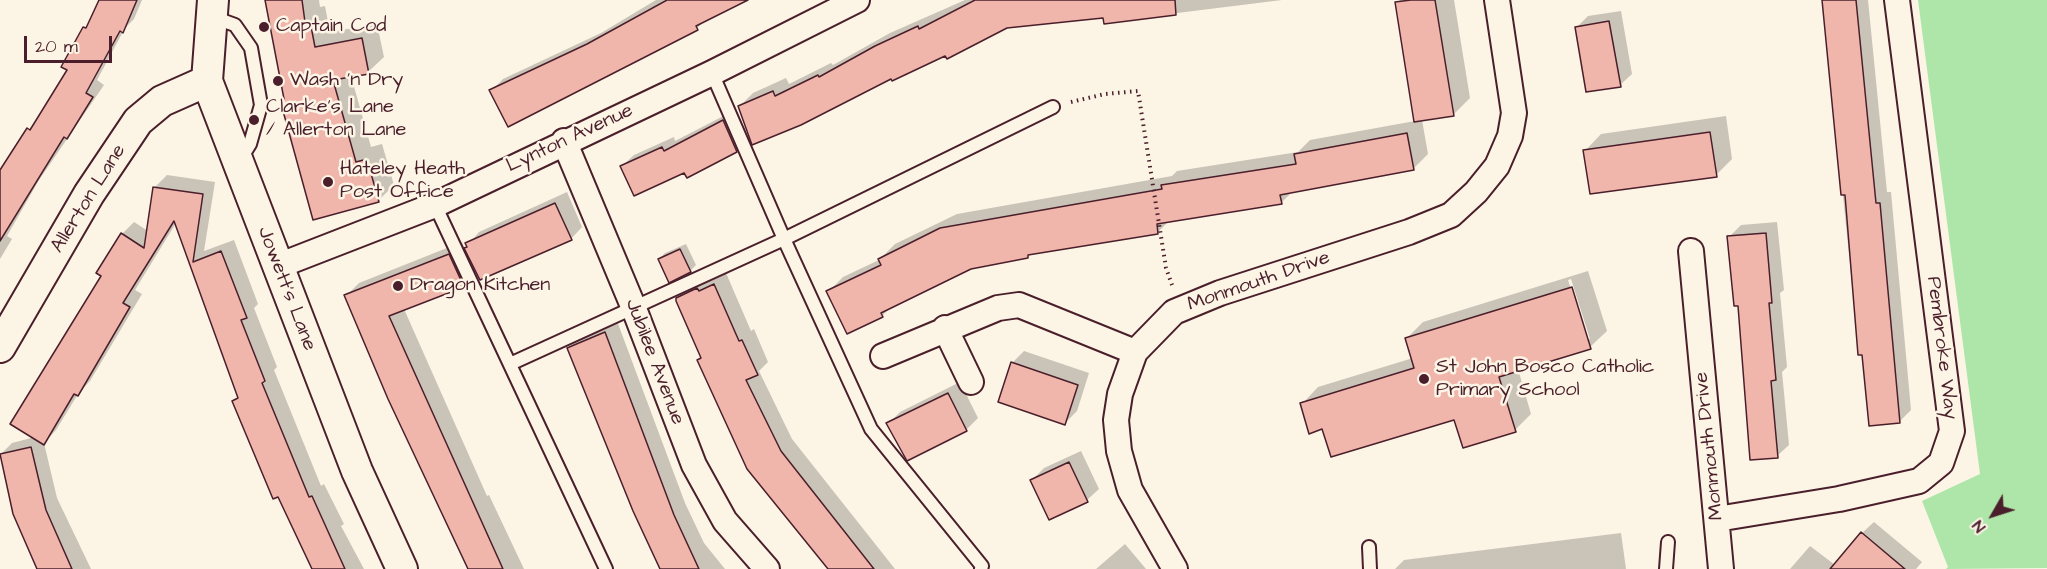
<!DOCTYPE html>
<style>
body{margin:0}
#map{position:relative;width:2047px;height:569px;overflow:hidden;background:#fcf5e5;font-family:"Architects Daughter",sans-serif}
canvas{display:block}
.north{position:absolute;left:1963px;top:485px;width:60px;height:60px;-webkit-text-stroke:4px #fcf5e5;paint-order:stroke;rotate:231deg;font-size:16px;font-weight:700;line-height:24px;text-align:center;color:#4a1f2b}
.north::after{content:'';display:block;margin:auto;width:21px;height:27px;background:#4a1f2b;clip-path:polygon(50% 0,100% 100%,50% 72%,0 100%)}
.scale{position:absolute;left:24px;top:36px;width:88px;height:27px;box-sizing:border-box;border:3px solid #4a1f2b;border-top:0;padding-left:8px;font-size:18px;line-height:21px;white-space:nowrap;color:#4a1f2b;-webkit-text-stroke:4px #fcf5e5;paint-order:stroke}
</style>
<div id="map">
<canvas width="2047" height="569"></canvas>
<div class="north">N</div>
<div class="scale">20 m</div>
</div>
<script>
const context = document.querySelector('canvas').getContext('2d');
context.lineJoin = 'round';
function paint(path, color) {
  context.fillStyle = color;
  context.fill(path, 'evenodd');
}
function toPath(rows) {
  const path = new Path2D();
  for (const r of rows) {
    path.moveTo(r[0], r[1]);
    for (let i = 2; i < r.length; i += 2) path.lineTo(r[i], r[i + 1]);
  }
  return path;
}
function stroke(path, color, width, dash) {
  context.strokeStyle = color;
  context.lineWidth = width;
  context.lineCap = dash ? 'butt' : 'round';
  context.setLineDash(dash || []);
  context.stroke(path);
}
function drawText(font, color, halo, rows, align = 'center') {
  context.font = font + ' "Architects Daughter",sans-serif';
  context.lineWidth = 5;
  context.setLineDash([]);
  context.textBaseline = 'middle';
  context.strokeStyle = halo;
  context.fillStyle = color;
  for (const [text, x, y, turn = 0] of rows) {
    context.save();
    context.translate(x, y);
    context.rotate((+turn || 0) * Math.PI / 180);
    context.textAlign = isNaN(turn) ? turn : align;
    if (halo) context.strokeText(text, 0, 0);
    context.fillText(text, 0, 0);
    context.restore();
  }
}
const green = toPath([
 [1918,0,2047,0,2047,568,1946,569,1948,567,1922,501,1980,474]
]);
const shadow = toPath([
 [100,0,142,0,134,19,125,28,97,80,104,85,39,180,7,236,12,239,0,259,0,173,69,70,85,28,91,22],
 [267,0,319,0,320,7,325,6,330,32,377,24,384,57,368,72,351,76,371,147,382,144,394,185,378,201,282,101,285,97],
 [656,0,745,0,707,19,697,28,491,91,503,79,601,33],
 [965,0,1282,0,1105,22,1104,16,1007,26,891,77,740,106,753,93,786,78,789,84,831,63,833,65,890,33],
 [1400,0,1454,0,1470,98,1453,115,1422,120,1428,154,1413,169,1293,191,1281,203,1170,220,1158,232,1031,253,1028,257,971,267,892,306,882,316,828,292,843,277,879,260,895,244,957,214,1172,176,1177,171,1298,152,1310,140,1415,121,1397,3],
 [1823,0,1868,0,1887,192,1891,192,1911,410,1899,422,1863,353,1859,353],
 [1621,11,1632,74,1620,85,1576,28,1588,16],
 [735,110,748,139,736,151,685,171,622,166,634,155,674,137,675,141],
 [1726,116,1732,159,1716,175,1585,151,1601,134],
 [167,175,215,182,204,251,234,240,258,304,254,308,277,367,274,370,321,486,324,484,344,524,341,526,364,569,314,569,234,401,239,396,176,223,135,290,142,294,90,381,78,394,56,430,44,443,57,498,91,569,40,569,1,454,12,443,35,437,122,234,134,222,148,231,155,187],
 [567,192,582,227,571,239,478,271,463,285,404,309,487,496,489,495,524,569,470,569,346,296,359,283,462,242,465,249,479,232],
 [1777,222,1784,290,1780,293,1787,367,1782,372,1789,445,1777,456,1739,304,1729,237,1741,225],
 [686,244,696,265,690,271,659,259,665,253],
 [1588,271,1607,331,1590,347,1518,369,1531,414,1515,430,1455,418,1323,428,1302,404,1318,387,1413,358,1407,338,1423,322],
 [1571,279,1590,339,1587,339,1568,280],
 [726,273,751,331,754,329,768,362,759,371,792,439,895,569,830,569,699,360,702,357,677,298,689,286,709,277,711,280],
 [617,321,685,503,704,543,725,569,663,569,569,348,580,336],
 [1024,351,1089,373,1077,411,1065,423,1012,363],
 [960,382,978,418,966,430,888,424,900,412],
 [1081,451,1099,489,1087,500,1032,480,1044,468],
 [1874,522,1922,562,1916,569,1857,569,1862,533],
 [1621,533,1626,569,1395,569,1404,560],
 [1125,544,1146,569,1096,569],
 [1810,546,1839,568,1838,569,1790,569]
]);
const building = toPath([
 [99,0,137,0,123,33,120,31,86,93,93,97,67,139,64,137,0,241,0,170,27,128,30,130,67,70,61,67,83,27,86,28,99,0],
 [265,0,302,0,305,22,310,21,315,47,362,38,369,74,333,80,356,162,367,159,379,202,313,220,280,100,284,99,265,0],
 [667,0,748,0,696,26,698,30,508,127,489,90,587,44,667,0],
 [975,0,1175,0,1176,15,1104,24,1103,18,1007,28,947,59,945,56,892,81,891,79,801,125,752,145,738,106,773,91,775,96,818,75,819,77,875,46,918,26,919,29,975,0],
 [1411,0,1435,0,1454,116,1414,122,1395,2,1411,0],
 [1822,0,1856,0,1876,203,1880,203,1900,423,1869,426,1862,355,1858,355,1845,195,1841,195,1822,0],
 [1609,21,1621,87,1586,92,1575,27,1609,21],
 [723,120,737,152,687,178,684,173,634,196,620,166,662,147,664,151,723,120],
 [1710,132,1717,177,1590,194,1583,150,1710,132],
 [1407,133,1414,170,1280,195,1282,204,1157,224,1158,234,1028,255,1028,258,971,269,881,313,883,317,847,334,826,291,881,265,878,259,940,228,1162,189,1161,185,1296,164,1294,154,1407,133],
 [153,187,203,194,193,262,221,251,247,318,241,320,265,381,262,383,309,497,312,496,345,569,312,569,278,497,273,499,232,401,238,398,174,221,123,303,130,307,78,396,74,394,44,445,10,424,101,276,96,273,121,233,144,248,153,187],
 [555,203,572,240,480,280,464,248,467,247,465,243,555,203],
 [1766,233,1772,303,1769,303,1776,380,1771,381,1778,458,1750,460,1738,306,1734,306,1727,236,1766,233],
 [680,249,691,272,669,283,658,259,680,249],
 [449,254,464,287,389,316,503,569,468,569,388,399,344,295,449,254],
 [714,284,739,341,742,340,758,375,746,380,781,451,874,569,828,569,747,469,697,360,701,358,676,301,676,298,697,288,699,291,714,284],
 [1572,287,1591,349,1499,377,1516,432,1463,448,1454,420,1331,457,1322,429,1309,434,1300,403,1414,368,1405,338,1572,287],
 [605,332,674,515,699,569,660,569,633,511,567,348,605,332],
 [1011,362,1078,385,1065,425,998,402,1011,362],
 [948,393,967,431,907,461,886,423,948,393],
 [31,447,46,510,72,569,37,569,13,514,0,454,31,447],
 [1069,462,1088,502,1049,520,1030,480,1069,462],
 [1861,532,1905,569,1830,569,1861,532]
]);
const path = toPath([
 [1071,102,1105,94,1138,91,1166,268,1172,285]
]);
const service = toPath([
 [213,17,235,25,251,48,261,105,250,144,240,160],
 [712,73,784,239,871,429,982,566,981,569],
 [435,205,606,569],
 [510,364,784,239,1053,107],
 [1369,547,1370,569],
 [1666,569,1668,542]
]);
const minor = toPath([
 [564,141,633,306,694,465,725,521,767,569],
 [1691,251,1721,569],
 [278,266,435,205,712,73,857,0],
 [945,328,971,382],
 [883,356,998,308,1019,305,1135,352],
 [1717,519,1839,499,1919,481,1941,463,1952,431,1897,0],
 [1175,569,1130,490,1119,451,1116,420,1120,394,1135,352,1174,312,1220,293,1409,232,1451,215,1476,192,1497,166,1510,136,1514,113,1497,0]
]);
const tertiary = toPath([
 [213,0,207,81,357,471,402,569],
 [0,347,89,194,138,121,162,101,207,81]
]);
const markers = [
 [264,27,6,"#4a1f2b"],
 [278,81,6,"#4a1f2b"],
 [254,120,6,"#4a1f2b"],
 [328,182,6,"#4a1f2b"],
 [398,286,6,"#4a1f2b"],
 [1424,379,6,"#4a1f2b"]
];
const poiNames = [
 ["Captain Cod",276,27],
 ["Wash 'n Dry",290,81],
 ["Clarke's Lane",266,108],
 ["/ Allerton Lane",266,131],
 ["Hateley Heath",340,170],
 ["Post Office",340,193],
 ["Dragon Kitchen",410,286],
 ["St John Bosco Catholic",1436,368],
 ["Primary School",1436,391]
];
const streetNames = [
 ["Lynton Avenue",570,139,-25],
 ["Allerton Lane",89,199,-58],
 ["Monmouth Drive",1259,282,-19],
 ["Jowett's Lane",286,289,69],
 ["Pembroke Way",1941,348,83],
 ["Jubilee Avenue",654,362,69],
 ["Monmouth Drive",1710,446,-96]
];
paint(green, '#aee5a8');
paint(shadow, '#0003');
paint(building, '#f0b5ab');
stroke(building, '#4a1f2b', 1.5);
stroke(service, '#4a1f2b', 16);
stroke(minor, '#4a1f2b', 28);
stroke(tertiary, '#4a1f2b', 34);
stroke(path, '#4a1f2b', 4, [1.5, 4.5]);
stroke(service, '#fcf5e5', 12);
stroke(minor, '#fcf5e5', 24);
stroke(tertiary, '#fcf5e5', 30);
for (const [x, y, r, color] of markers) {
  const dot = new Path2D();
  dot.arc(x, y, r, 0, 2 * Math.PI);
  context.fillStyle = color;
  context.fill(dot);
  stroke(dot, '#fcf5e5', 2);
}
drawText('20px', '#4a1f2b', '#fcf5e5', poiNames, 'left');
drawText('20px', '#4a1f2b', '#fcf5e5', streetNames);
</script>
